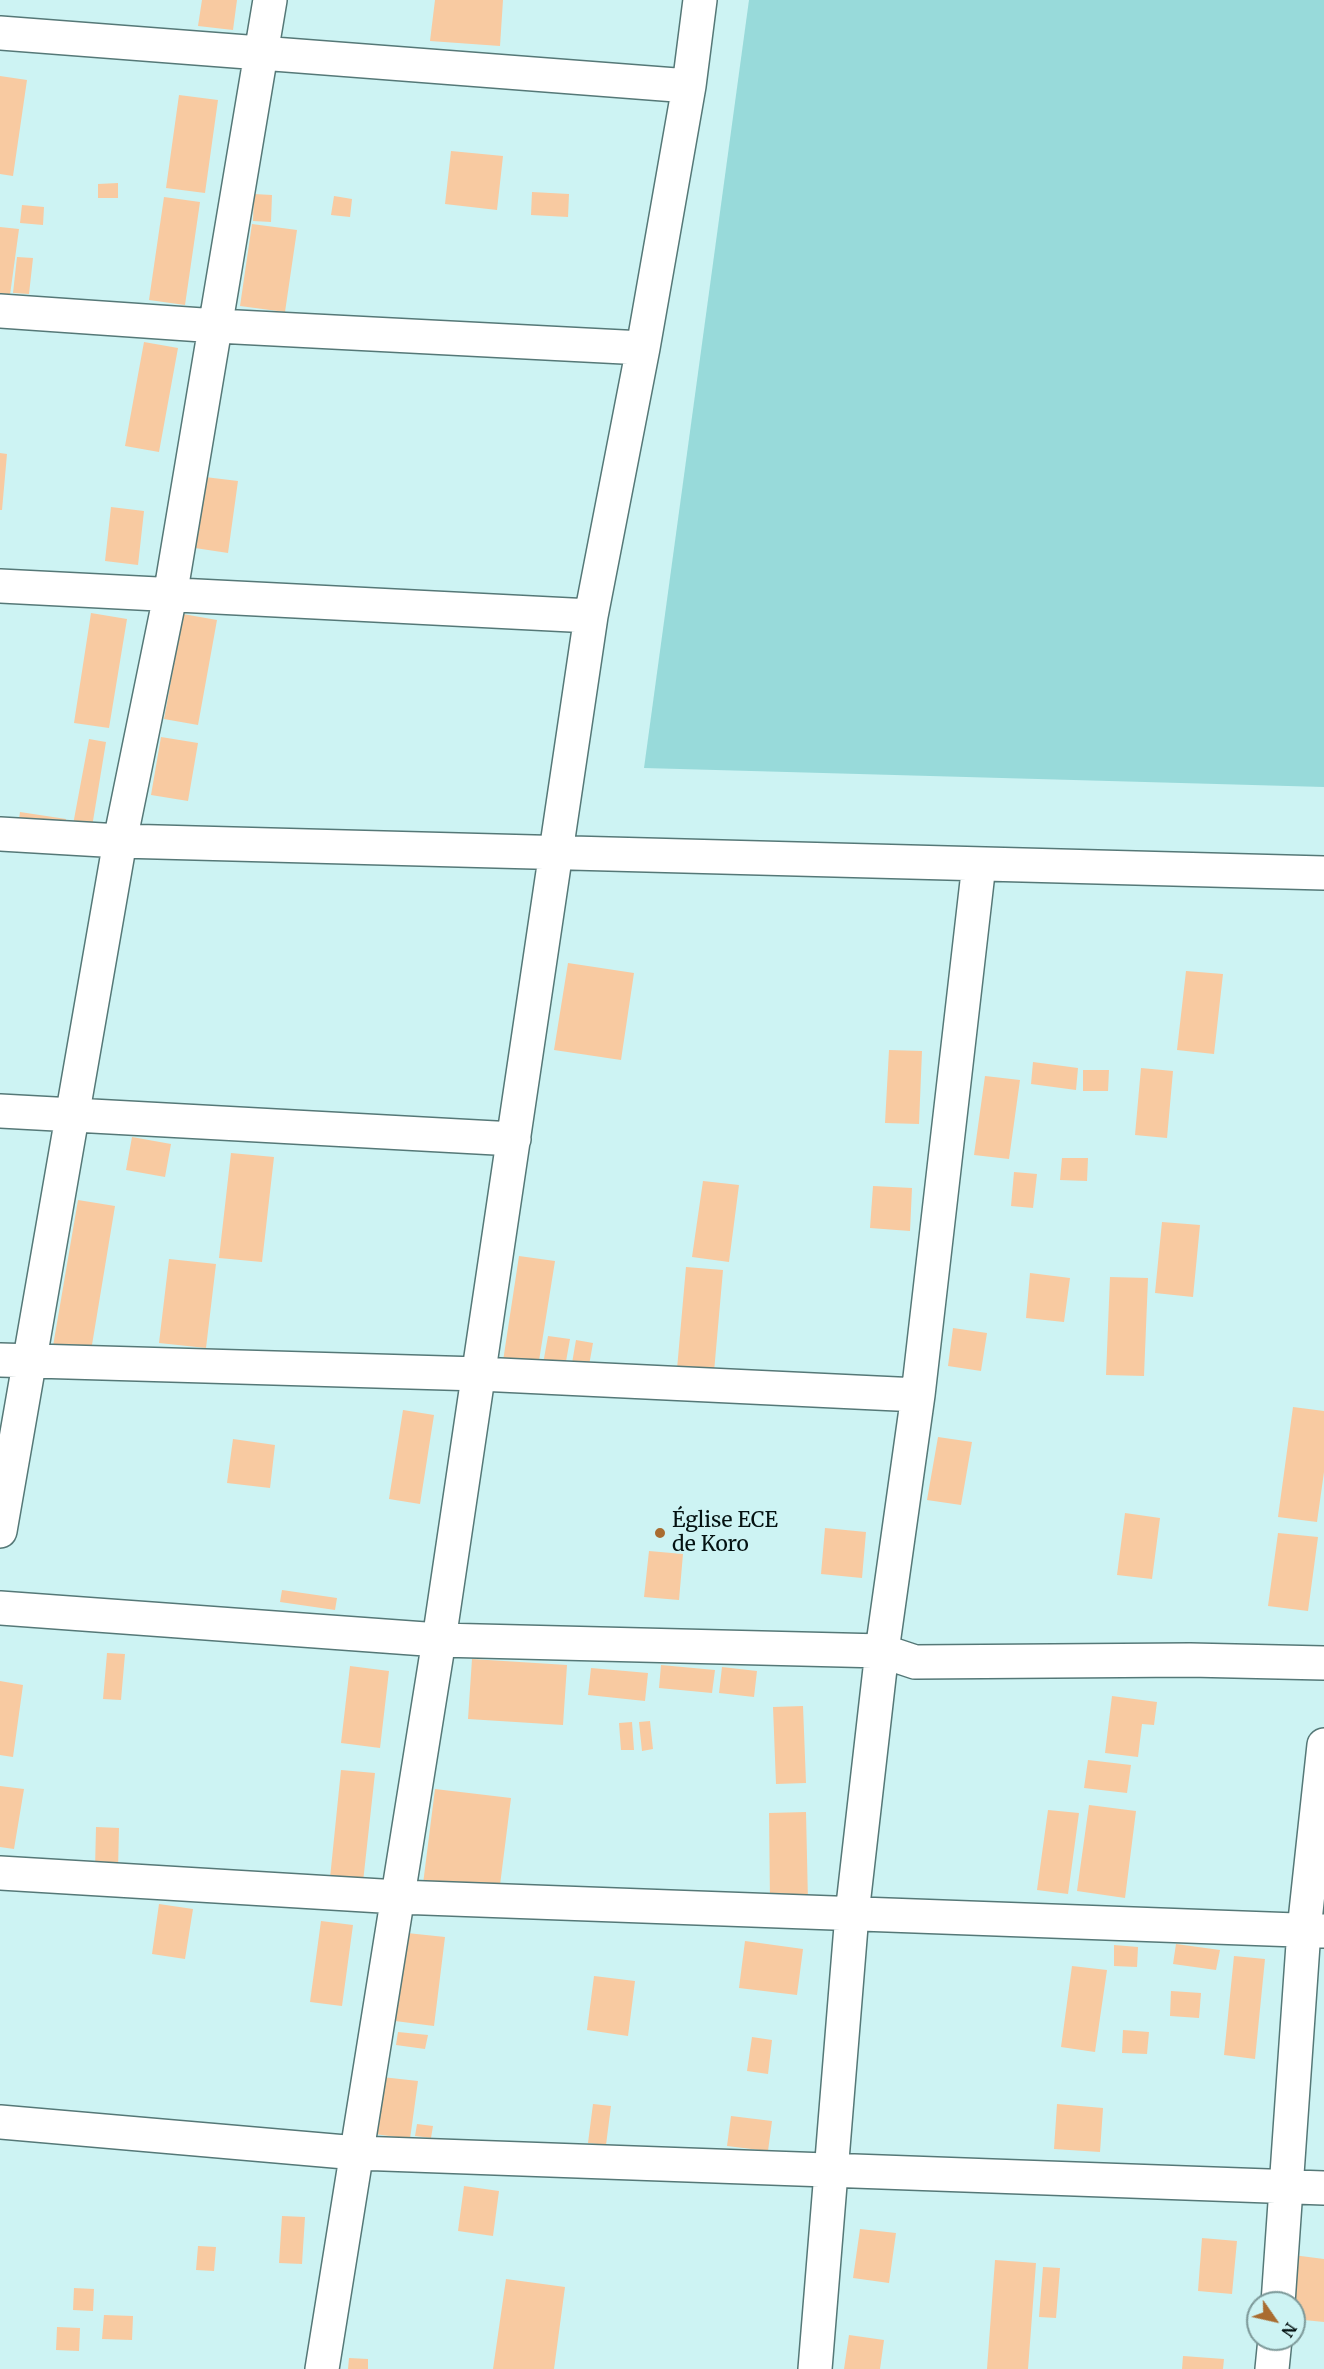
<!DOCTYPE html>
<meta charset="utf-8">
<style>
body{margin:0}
#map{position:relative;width:1324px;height:2369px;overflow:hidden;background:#cdf3f3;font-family:Merriweather,serif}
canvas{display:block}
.north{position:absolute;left:1246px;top:2291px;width:60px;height:60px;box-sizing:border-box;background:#cdf3f3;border:2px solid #7d9999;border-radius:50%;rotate:124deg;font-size:16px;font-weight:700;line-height:24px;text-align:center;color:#041111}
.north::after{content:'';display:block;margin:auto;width:21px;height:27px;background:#a96c30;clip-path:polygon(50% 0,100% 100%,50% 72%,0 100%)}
</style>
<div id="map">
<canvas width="1324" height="2369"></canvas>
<div class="north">N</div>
</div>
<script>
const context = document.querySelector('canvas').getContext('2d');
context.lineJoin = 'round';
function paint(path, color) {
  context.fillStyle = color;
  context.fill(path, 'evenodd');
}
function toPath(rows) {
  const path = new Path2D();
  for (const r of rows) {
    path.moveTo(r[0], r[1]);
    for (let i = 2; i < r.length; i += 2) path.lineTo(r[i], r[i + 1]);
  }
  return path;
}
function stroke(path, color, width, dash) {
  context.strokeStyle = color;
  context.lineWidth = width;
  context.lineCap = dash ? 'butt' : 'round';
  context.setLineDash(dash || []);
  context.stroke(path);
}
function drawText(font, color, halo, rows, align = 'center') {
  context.font = font + ' Merriweather,serif';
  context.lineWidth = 4.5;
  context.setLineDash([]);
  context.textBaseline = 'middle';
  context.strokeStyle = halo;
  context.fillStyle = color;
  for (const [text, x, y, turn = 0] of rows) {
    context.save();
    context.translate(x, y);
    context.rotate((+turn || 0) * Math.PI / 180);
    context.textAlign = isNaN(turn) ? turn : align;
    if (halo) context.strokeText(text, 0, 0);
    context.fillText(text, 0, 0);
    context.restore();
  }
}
const green = toPath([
 [749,0,1324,0,1324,787,644,768]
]);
const building = toPath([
 [202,0,237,0,233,30,198,26],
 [435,0,503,0,500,46,430,41],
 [0,76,27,80,13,176,0,174],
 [179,95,218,100,205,193,166,188],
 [451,151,503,156,497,210,445,204],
 [118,183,118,198,98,198,98,184],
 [532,192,569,194,568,217,531,215],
 [254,194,272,195,271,222,253,221],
 [334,196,352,199,350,217,331,215],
 [164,197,200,202,185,305,149,300],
 [22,205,44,207,43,225,20,223],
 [252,224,297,230,285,312,240,306],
 [0,227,19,229,10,295,0,294],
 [17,257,33,258,29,294,13,293],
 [144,342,178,348,159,452,125,446],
 [0,453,7,454,2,510,0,510],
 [205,477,238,481,228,553,195,548],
 [111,507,144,511,138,565,105,561],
 [91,613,127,619,109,728,74,723],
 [183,614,217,620,198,725,164,719],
 [161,737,198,743,188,801,151,795],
 [89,739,106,742,91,833,72,830],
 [20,812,66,819,64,833,18,826],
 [568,963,634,973,621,1060,554,1050],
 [1186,971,1223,974,1214,1054,1177,1050],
 [889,1050,922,1051,919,1124,885,1123],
 [1033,1062,1078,1068,1076,1090,1031,1084],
 [1141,1068,1173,1071,1167,1138,1135,1135],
 [1083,1070,1109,1070,1108,1091,1083,1091],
 [985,1076,1020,1080,1009,1159,974,1155],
 [132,1137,171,1144,165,1177,126,1170],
 [231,1153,274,1157,262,1262,219,1258],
 [1062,1158,1088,1158,1087,1181,1060,1180],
 [1014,1172,1037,1174,1033,1208,1011,1206],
 [703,1181,739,1185,729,1262,692,1257],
 [873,1186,912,1188,910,1231,870,1228],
 [78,1200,115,1206,90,1357,52,1352],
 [1162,1222,1200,1225,1193,1297,1155,1293],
 [519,1256,555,1261,538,1367,503,1361],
 [169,1259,216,1264,206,1348,159,1343],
 [686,1267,723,1270,714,1372,677,1369],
 [1030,1273,1070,1278,1064,1322,1026,1318],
 [1110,1277,1148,1278,1144,1376,1106,1375],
 [953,1328,987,1333,981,1371,948,1366],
 [548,1336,570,1339,565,1367,543,1364],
 [576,1340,593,1343,588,1371,571,1369],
 [1293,1407,1324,1411,1324,1472,1317,1522,1278,1517],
 [403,1410,434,1415,420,1504,389,1499],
 [938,1437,972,1442,961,1505,927,1500],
 [233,1439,275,1445,270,1488,227,1483],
 [1125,1513,1160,1518,1152,1579,1117,1575],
 [825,1528,866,1532,862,1578,821,1574],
 [1278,1533,1318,1537,1308,1611,1268,1606],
 [649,1551,683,1554,679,1600,644,1597],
 [282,1590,337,1598,335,1610,280,1602],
 [107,1653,125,1654,121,1700,103,1699],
 [472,1659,567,1665,563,1725,468,1719],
 [661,1665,715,1670,712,1693,659,1688],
 [350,1666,389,1671,380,1748,341,1743],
 [722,1667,757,1671,754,1697,719,1693],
 [591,1668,648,1673,645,1701,588,1695],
 [0,1681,23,1685,13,1757,0,1755],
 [1112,1696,1157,1702,1154,1725,1142,1724,1138,1757,1105,1753],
 [803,1706,806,1783,776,1784,773,1707],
 [650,1721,653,1749,642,1751,639,1722],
 [632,1722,634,1750,621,1750,619,1723],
 [1088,1760,1131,1765,1127,1793,1084,1788],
 [341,1770,375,1773,363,1882,330,1878],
 [0,1786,24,1789,14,1849,0,1847],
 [435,1789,511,1798,499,1893,423,1884],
 [1089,1805,1136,1811,1125,1898,1077,1891],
 [1048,1810,1079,1813,1068,1894,1037,1890],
 [806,1812,808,1902,770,1903,769,1813],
 [96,1827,119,1828,118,1870,95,1869],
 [159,1904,193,1909,185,1959,152,1954],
 [321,1921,353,1925,342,2006,310,2002],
 [407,1933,445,1937,434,2026,395,2021],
 [745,1941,803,1949,797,1995,739,1988],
 [1176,1944,1220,1950,1216,1970,1173,1964],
 [1114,1945,1138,1947,1137,1967,1114,1966],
 [1234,1956,1265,1959,1255,2059,1224,2055],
 [1072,1966,1107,1970,1095,2052,1061,2047],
 [594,1976,635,1981,628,2036,587,2030],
 [1171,1991,1201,1993,1199,2018,1170,2016],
 [1123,2030,1149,2032,1147,2054,1122,2053],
 [398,2032,428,2035,425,2049,396,2045],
 [752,2037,772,2040,768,2074,747,2071],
 [382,2077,418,2081,410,2139,375,2134],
 [593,2104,611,2106,606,2145,588,2143],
 [1057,2104,1103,2108,1100,2152,1054,2149],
 [731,2116,772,2121,768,2151,727,2146],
 [417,2124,433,2126,431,2138,415,2136],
 [464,2186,499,2191,493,2236,458,2231],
 [282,2216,305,2217,302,2264,279,2263],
 [860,2229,896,2233,889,2283,853,2278],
 [1202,2238,1237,2241,1232,2294,1198,2291],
 [198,2246,216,2247,214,2271,196,2270],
 [1293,2255,1324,2259,1324,2322,1294,2319],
 [995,2260,1036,2263,1028,2369,987,2369],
 [1043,2267,1060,2268,1056,2318,1039,2317],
 [506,2279,565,2287,554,2369,493,2369],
 [74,2288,94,2289,93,2311,73,2310],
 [104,2315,133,2316,132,2340,102,2339],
 [57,2327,80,2328,79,2351,56,2350],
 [849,2335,884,2340,880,2369,844,2369],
 [1183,2356,1224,2359,1223,2369,1182,2369],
 [349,2358,368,2359,368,2369,348,2369]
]);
const minor = toPath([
 [0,33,689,86],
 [0,311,217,326,643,348],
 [0,586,591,616],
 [0,834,120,841,1324,873],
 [0,1111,514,1139],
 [0,1360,479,1374,918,1395],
 [0,1531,120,841,170,596,270,0],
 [0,1608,439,1640,882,1651,915,1662,1190,1660,1324,1663],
 [0,1873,398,1897,1324,1931],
 [0,2122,357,2153,1324,2188],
 [1278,2303,1304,1930,1324,1745],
 [322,2369,439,1640,591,616,643,348,689,86,700,0],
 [815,2369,852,1914,882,1651,918,1395,979,864],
 [1272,2369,1275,2339]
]);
const markers = [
 [660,1533,6,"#a96c30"]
];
const poiNames = [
 ["Église ECE",672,1521],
 ["de Koro",672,1545]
];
paint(green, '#98dada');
paint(building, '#f8caa1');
stroke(minor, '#557877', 36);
stroke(minor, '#fff', 33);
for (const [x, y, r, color] of markers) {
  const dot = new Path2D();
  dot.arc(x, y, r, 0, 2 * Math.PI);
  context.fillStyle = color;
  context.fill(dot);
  stroke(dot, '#cdf3f3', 2);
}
drawText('21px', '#041111', '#cdf3f3', poiNames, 'left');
</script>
